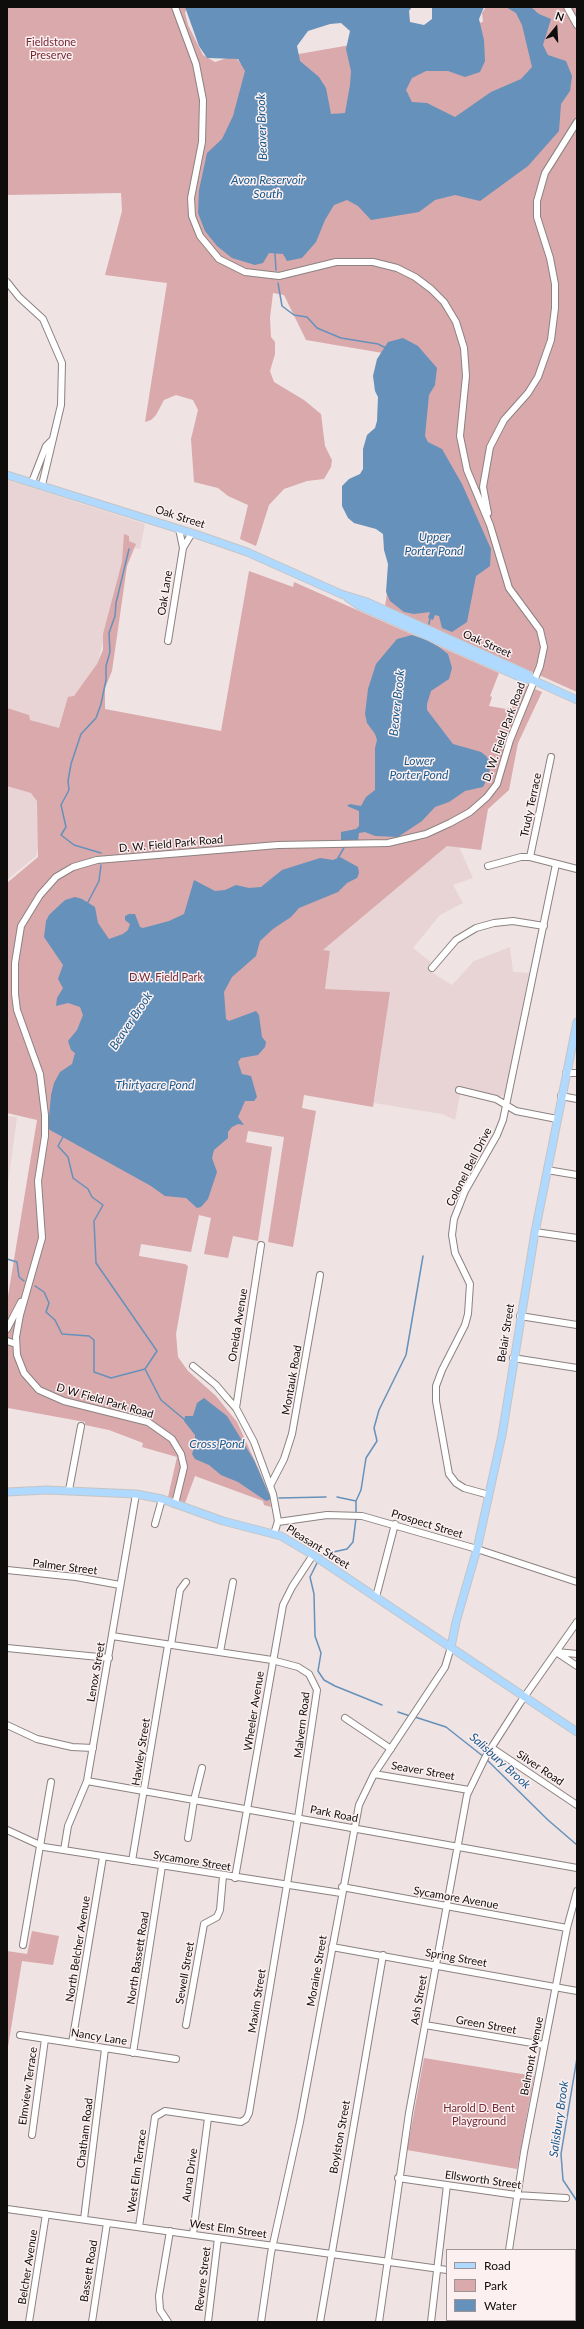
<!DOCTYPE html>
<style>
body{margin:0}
#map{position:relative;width:584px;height:2329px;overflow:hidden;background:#efe3e3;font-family:Lato,sans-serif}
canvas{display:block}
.frame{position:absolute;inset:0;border:8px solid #0f0c0c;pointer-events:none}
.legend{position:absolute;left:446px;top:2249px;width:130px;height:72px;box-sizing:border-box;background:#fcf0f1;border:1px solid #9d9595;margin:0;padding:5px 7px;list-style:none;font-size:12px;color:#0f0c0c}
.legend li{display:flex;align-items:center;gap:8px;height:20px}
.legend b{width:20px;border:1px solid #9d9595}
.north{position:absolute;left:536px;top:8px;width:40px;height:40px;-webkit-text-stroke:3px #fcf0f1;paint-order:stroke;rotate:18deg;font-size:11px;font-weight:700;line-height:16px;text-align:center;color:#0f0c0c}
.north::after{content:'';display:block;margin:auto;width:14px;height:18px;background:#0f0c0c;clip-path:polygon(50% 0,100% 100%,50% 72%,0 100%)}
</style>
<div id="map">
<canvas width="584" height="2329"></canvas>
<div class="frame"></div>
<ul class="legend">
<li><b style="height:5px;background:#afd9ff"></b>Road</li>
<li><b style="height:11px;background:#d9a9ac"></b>Park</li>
<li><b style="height:11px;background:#6691ba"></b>Water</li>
</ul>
<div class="north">N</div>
</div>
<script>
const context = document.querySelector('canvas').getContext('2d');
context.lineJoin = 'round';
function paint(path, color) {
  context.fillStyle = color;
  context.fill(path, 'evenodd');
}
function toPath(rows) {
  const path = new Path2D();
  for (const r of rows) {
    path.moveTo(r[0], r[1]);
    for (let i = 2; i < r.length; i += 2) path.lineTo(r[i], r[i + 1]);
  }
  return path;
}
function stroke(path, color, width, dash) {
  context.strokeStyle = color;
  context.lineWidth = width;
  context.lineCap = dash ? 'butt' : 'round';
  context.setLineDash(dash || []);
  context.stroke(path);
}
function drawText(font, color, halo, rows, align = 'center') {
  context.font = font + ' Lato,sans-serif';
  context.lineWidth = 3;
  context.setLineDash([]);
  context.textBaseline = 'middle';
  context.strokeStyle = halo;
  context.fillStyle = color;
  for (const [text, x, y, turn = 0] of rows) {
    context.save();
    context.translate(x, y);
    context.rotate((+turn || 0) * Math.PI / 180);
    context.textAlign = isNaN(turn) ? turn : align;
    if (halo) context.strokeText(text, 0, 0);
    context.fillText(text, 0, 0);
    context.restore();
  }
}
const built = toPath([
 [7,480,145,524,140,549,135,548,135,544,123,563,96,669,61,730,7,712],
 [7,784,51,796,36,856,7,880],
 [447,846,459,847,473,878,453,885,463,903,440,915,413,948,431,962,428,970,452,985,474,961,510,947,513,972,529,973,505,1095,498,1097,461,1090,455,1120,442,1114,374,1103,390,992,325,989,330,952,323,950],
 [7,1116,17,1117,7,1191]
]);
const green = toPath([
 [7,7,187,7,185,13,188,25,203,55,215,62,230,57,237,59,241,64,483,22,482,13,486,7,515,7,519,16,538,12,533,11,530,7,577,7,577,692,385,606,424,360,306,340,284,295,273,293,270,318,271,337,275,342,275,354,270,371,274,382,304,400,321,414,325,446,332,460,331,467,324,479,307,481,284,489,269,505,256,546,240,539,248,505,228,496,218,488,194,482,191,439,198,410,193,400,176,395,164,400,156,415,151,420,145,422,167,283,105,275,122,211,121,193,7,195],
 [124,534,129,536,129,541,136,544,127,566,112,671,105,688,105,709,221,731,249,571,293,587,294,582,499,673,490,696,492,697,489,706,506,709,513,706,523,684,542,692,518,743,509,790,488,809,481,850,447,846,323,950,330,951,325,989,390,992,373,1107,304,1095,302,1108,316,1111,293,1247,268,1242,284,1137,248,1131,246,1142,272,1147,258,1241,233,1236,228,1258,204,1254,211,1218,199,1215,191,1252,141,1244,139,1256,185,1264,188,1266,176,1334,178,1357,188,1371,216,1396,237,1422,259,1470,269,1494,271,1507,264,1505,263,1501,195,1476,185,1503,168,1497,177,1457,142,1447,143,1443,109,1430,85,1425,85,1422,8,1408,7,1414,7,1302,37,1120,7,1113,7,883,38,857,37,801,31,793,7,786,7,708,29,715,30,720,59,728,68,697,74,696,97,664,103,650,103,634,122,562],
 [32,1931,59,1936,53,1965,22,1961,7,2053,7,1951,27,1954],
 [424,2058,534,2076,517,2169,407,2150]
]);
const water = toPath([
 [185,7,412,7,409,11,410,22,424,25,432,19,432,7,484,7,479,19,484,40,485,61,480,72,465,77,448,71,426,71,412,78,406,90,412,102,427,103,455,117,491,92,521,79,532,67,522,25,516,13,506,7,531,7,539,14,551,19,543,45,548,55,566,61,572,76,570,91,561,104,559,131,528,166,480,201,455,195,435,200,419,212,371,220,358,206,347,200,334,205,325,220,316,242,302,258,287,261,283,254,269,253,263,263,255,265,232,258,217,246,205,231,198,213,199,190,207,153,222,139,233,116,245,71,238,59,207,58,199,46],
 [341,23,350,31,346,49,351,71,350,85,345,113,331,114,326,88,319,77,300,61,297,46,308,31,330,24],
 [403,338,418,346,437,368,435,385,429,395,425,436,428,442,442,449,462,484,491,549,490,566,476,576,467,622,452,632,442,628,439,616,435,615,433,620,428,618,430,612,414,614,404,612,390,601,386,592,388,564,384,550,383,534,376,529,354,523,348,518,342,506,342,486,349,479,360,474,363,469,363,449,367,435,375,428,377,421,378,397,375,391,373,376,377,359,388,342],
 [412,635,427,640,439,647,448,654,452,668,449,679,431,691,427,704,427,710,453,744,481,752,486,756,490,762,489,775,483,787,465,791,449,802,435,807,422,821,398,837,375,836,365,832,359,833,358,841,341,840,341,832,356,829,359,826,359,811,347,806,350,804,361,806,366,797,375,790,375,748,377,740,375,734,367,723,365,714,368,689,376,664,397,639],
 [340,857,358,867,359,873,357,878,347,883,338,892,299,908,291,917,273,929,260,941,256,956,232,977,224,992,226,1019,229,1021,256,1011,259,1015,262,1037,266,1042,265,1047,258,1055,241,1058,238,1062,242,1074,251,1076,257,1097,254,1101,245,1101,238,1117,244,1125,238,1124,232,1127,228,1132,228,1138,214,1150,212,1158,217,1172,208,1199,201,1207,197,1208,186,1198,165,1196,151,1186,50,1130,48,1128,51,1095,54,1083,60,1072,72,1064,75,1053,71,1050,68,1041,77,1030,83,1015,80,1007,68,1003,56,1006,57,998,63,988,58,979,63,965,44,937,46,921,49,915,65,900,75,897,82,899,95,907,98,923,109,939,123,934,128,930,130,924,125,920,125,916,129,914,135,914,140,927,143,928,169,921,184,914,194,880,215,891,225,890,236,885,249,888,261,887,282,870,320,858,333,860],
 [204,1398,227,1416,254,1460,271,1499,266,1501,238,1482,221,1475,209,1465,195,1459,192,1454,195,1445,195,1435,184,1421,185,1416,193,1416,197,1403]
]);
const stream = toPath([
 [275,253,276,270],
 [278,283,282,306,294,315,307,317,317,328,341,338,378,344,386,348],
 [429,624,430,619],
 [101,853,74,845,61,835,66,827,61,805,69,790,68,781,71,764,81,734,96,718,101,704,106,680,106,666,110,652,109,633,115,616,116,603,129,549],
 [338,858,345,846],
 [87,904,99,881,101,865],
 [63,1137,58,1146,68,1157,73,1178,88,1189,92,1197,103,1205,94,1221,96,1263,157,1351,145,1369,161,1400,185,1420],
 [7,1259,17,1262,19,1277,24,1281],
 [35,1286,44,1292,49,1303,46,1312,55,1320,62,1334,89,1336,94,1340,94,1372,111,1378,145,1369],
 [337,1497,356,1501,356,1514],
 [279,1498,326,1497],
 [356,1501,361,1490,366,1458,377,1441,374,1428,379,1410,406,1355,423,1256],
 [320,1558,324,1554,347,1549,353,1542,356,1518],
 [318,1561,310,1577,314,1594,315,1636,321,1653,318,1671,324,1680,335,1686,382,1705],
 [398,1712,410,1716],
 [415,1717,446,1727,484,1757],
 [486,1759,548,1820,577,1845],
 [577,2058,561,2154,563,2180,577,2201]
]);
const minor = toPath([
 [175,7,196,64,203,100,202,142,191,198,192,216,200,236,219,259,245,272,279,276,336,262,373,262,397,268,415,277,431,289,444,302,456,322,464,348,466,376,460,436,467,470,490,525,509,588,540,630,544,647,540,666,510,740,497,784,487,797,470,812,450,823,426,834,388,843,278,845,97,860,73,867,56,877,40,895,21,926,15,963,15,994,17,1010,40,1074,45,1115,45,1136,38,1181,42,1238,20,1315,16,1337,17,1355,24,1373,39,1390,64,1401,148,1422,172,1439,181,1454,184,1467,175,1504],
 [567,7,577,25],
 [7,282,19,297,43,319,62,363,61,405,42,485],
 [32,482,46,446,51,441],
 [488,513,483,487,490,447,504,420,528,393,538,377,551,340,555,308,555,284,550,258,537,217,537,201,545,173,577,122],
 [183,548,192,533],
 [168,641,183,548,179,529],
 [530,857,551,757],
 [488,866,521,857,530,857,577,869],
 [432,968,456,940,476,928,494,923,513,921,544,926],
 [566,1073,577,1073],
 [459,1090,496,1099,516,1111,557,1119],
 [561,1096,577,1099],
 [547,1170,577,1175],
 [535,1232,577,1238],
 [520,1316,577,1325],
 [7,1329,21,1302],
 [7,1341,16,1344],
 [513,1358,577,1368],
 [193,1366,216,1385,227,1398,236,1408,254,1442,273,1494,278,1521,274,1534],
 [236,1408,261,1245],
 [271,1484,284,1459,292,1434,320,1275],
 [69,1490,81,1426],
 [489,1495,464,1488,456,1483,449,1474,436,1401,436,1386,442,1370,465,1325,468,1314,470,1284,455,1253,452,1235,454,1219,465,1191,497,1135,503,1120,556,864],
 [278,1522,327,1515,362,1516,477,1549,577,1582],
 [155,1524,162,1499],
 [7,1570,76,1577,120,1585],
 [376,1597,395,1524],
 [112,1636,272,1660,298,1667,309,1674,317,1690,298,1818,249,2113,246,2119,241,2122,165,2111,155,2117,139,2227],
 [171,1645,180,1590,186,1582],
 [7,1648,109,1658],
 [220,1652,233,1582],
 [556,1652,577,1666],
 [557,1652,577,1654],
 [345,1718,391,1749],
 [7,1725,37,1739,72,1747,93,1748],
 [492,1748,577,1805],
 [374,1774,469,1790],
 [87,1781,577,1868],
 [7,1830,44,1847,341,1893],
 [188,1838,194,1800,202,1768],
 [64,1850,68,1826,87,1781,136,1494],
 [132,1861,168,1645],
 [235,1878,283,1605,292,1587,313,1555],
 [342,1887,567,1928],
 [23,1945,51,1782],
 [332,1947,577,1991],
 [186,2025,204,1924,217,1917,220,1910,223,1876],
 [425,2025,544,2045],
 [20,2035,176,2059],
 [72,2043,103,1857],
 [133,2053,162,1866],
 [32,2135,45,2039],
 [398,2178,516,2195,566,2198],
 [7,2209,447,2270],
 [84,2219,105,2049],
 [193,2234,208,2118],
 [509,2250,524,2152,567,1928,577,1891],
 [575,2289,577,2289],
 [29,2322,46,2214],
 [92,2322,107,2223],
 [168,2322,160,2310,159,2296,170,2231],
 [208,2322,218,2238],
 [261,2322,271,2253,300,2122,359,1805,374,1774,445,1667,451,1647],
 [320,2322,383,1955],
 [379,2322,409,2113,467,1795,486,1756,520,1703,577,1622],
 [431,2322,447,2185],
 [500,2322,501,2320],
 [561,2322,561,2320]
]);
const major = toPath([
 [7,475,198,535,247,552,341,594,367,602,527,674,533,680],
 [348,598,360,606,524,679,533,680,577,700],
 [7,1492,47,1490,136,1494,162,1499,223,1521,281,1536,313,1555,577,1732],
 [451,1647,456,1622,477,1549,502,1435,535,1232,577,1022]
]);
const parkNames = [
 ["Fieldstone",51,42],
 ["Preserve",51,55],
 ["D.W. Field Park",166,977],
 ["Harold D. Bent",479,2108],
 ["Playground",479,2121]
];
const streetNames = [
 ["Oak Street",180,517,18],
 ["Oak Lane",165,593,-81],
 ["Oak Street",487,644,24],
 ["D. W. Field Park Road",504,732,-70],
 ["Trudy Terrace",531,805,-78],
 ["D. W. Field Park Road",171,844,-5],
 ["Colonel Bell Drive",469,1167,-63],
 ["Oneida Avenue",238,1325,-81],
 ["Belair Street",506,1333,-81],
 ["Montauk Road",292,1380,-80],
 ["D W Field Park Road",105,1401,16],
 ["Prospect Street",427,1524,17],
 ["Pleasant Street",318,1547,32],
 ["Palmer Street",65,1567,7],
 ["Lenox Street",96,1672,-80],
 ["Wheeler Avenue",254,1711,-81],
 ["Malvern Road",302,1725,-83],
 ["Hawley Street",141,1752,-81],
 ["Silver Road",540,1768,34],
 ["Seaver Street",423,1771,10],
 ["Park Road",334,1814,11],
 ["Sycamore Street",192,1861,9],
 ["Sycamore Avenue",456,1898,10],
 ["North Belcher Avenue",78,1949,-81],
 ["North Bassett Road",138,1958,-81],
 ["Spring Street",456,1958,10],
 ["Moraine Street",317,1971,-80],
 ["Sewell Street",185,1973,-80],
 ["Ash Street",419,2000,-80],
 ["Maxim Street",257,2001,-81],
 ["Green Street",486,2025,10],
 ["Nancy Lane",99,2037,9],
 ["Belmont Avenue",532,2056,-79],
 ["Elmview Terrace",28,2086,-82],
 ["Chatham Road",85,2133,-83],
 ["Boylston Street",340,2137,-80],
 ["West Elm Terrace",137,2171,-82],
 ["Auna Drive",190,2175,-82],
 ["Ellsworth Street",483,2180,8],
 ["West Elm Street",228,2229,8],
 ["Belcher Avenue",28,2267,-81],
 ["Bassett Road",89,2271,-81],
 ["Revere Street",203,2279,-83]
];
const waterNames = [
 ["Beaver Brook",262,127,-92],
 ["Avon Reservoir",268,180],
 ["South",268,194],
 ["Upper",434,537],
 ["Porter Pond",434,551],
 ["Beaver Brook",397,703,-84],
 ["Lower",419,761],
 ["Porter Pond",419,775],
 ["Beaver Brook",131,1021,-56],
 ["Thirtyacre Pond",155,1085],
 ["Cross Pond",217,1444],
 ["Salisbury Brook",500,1761,42],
 ["Salisbury Brook",559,2119,-82]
];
paint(built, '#e8d4d4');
paint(green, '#d9a9ac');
paint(water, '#6691ba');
stroke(stream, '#6691ba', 1.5);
stroke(minor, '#8c8282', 8);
stroke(major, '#c5c5c5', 9);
stroke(minor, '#fff', 6);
stroke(major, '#afd9ff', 7);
drawText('11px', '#742832', '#fcf0f1', parkNames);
drawText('11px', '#0f0c0c', '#fcf0f1', streetNames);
drawText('italic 12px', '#15588c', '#fcf0f1', waterNames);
</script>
